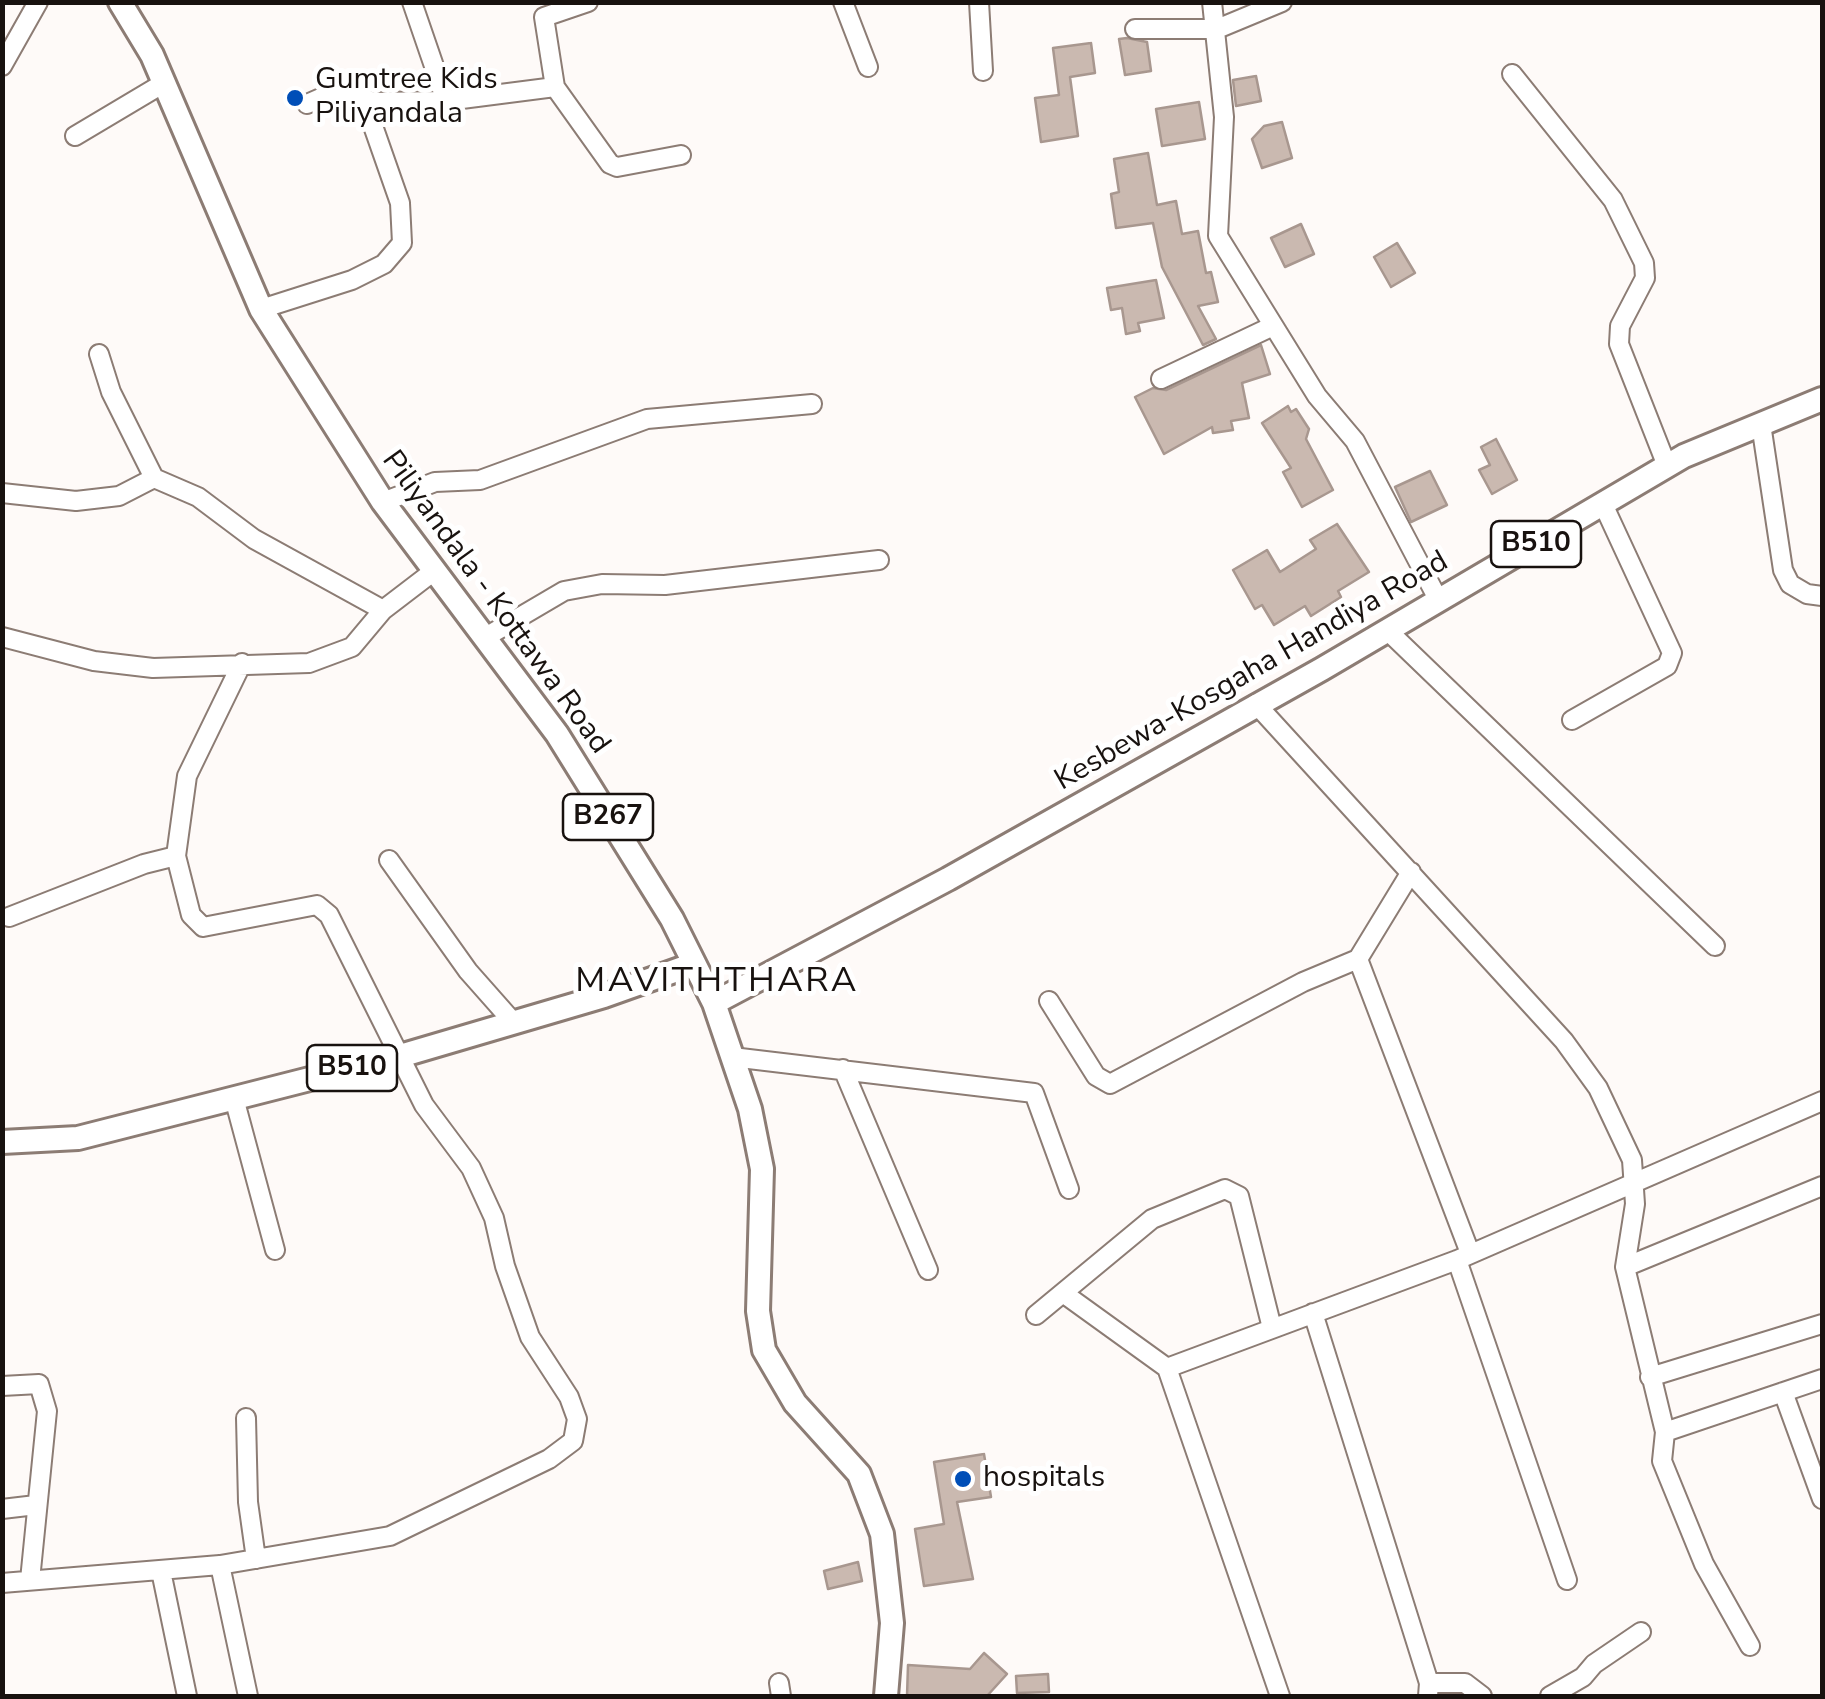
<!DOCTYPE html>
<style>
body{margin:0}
#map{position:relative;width:1825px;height:1699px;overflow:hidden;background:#fefaf8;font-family:"Nunito Sans",sans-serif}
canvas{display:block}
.frame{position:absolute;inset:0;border:5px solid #18120f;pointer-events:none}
</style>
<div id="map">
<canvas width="1825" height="1699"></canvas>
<div class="frame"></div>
</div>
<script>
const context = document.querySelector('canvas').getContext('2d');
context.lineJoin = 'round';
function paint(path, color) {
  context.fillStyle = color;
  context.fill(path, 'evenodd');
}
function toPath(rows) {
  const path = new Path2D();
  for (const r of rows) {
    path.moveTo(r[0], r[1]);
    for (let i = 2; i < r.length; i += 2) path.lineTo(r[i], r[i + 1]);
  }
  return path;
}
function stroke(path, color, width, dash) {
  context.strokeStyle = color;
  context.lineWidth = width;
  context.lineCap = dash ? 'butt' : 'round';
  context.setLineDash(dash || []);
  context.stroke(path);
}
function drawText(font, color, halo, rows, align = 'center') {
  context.font = font + ' "Nunito Sans",sans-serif';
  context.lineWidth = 10;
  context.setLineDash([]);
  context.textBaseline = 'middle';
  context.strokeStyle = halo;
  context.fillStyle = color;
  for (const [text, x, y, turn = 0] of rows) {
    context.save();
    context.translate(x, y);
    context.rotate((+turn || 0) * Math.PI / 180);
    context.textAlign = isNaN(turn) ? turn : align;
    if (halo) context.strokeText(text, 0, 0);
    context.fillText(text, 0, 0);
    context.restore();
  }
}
const building = toPath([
 [1127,38,1147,42,1151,71,1125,75,1119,39,1127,38],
 [1091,43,1095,73,1070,77,1078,136,1041,142,1035,98,1059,95,1053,48,1091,43],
 [1256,76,1261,101,1236,106,1233,80,1256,76],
 [1199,102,1205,139,1162,146,1156,109,1199,102],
 [1282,122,1292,158,1262,168,1252,139,1264,126,1282,122],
 [1148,153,1157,205,1176,201,1182,234,1198,231,1206,273,1211,272,1218,302,1198,306,1216,339,1203,345,1162,267,1153,223,1116,228,1111,194,1119,192,1114,159,1148,153],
 [1301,224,1314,254,1285,267,1271,238,1301,224],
 [1397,243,1415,273,1391,287,1374,257,1397,243],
 [1156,280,1164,318,1138,323,1140,331,1126,334,1122,308,1111,310,1107,288,1156,280],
 [1261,345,1270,374,1242,383,1249,418,1231,421,1233,430,1213,433,1212,427,1164,454,1135,397,1153,388,1166,390,1261,345],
 [1288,406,1291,412,1296,409,1309,429,1306,439,1333,490,1302,507,1283,472,1291,468,1262,423,1288,406],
 [1496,439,1517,480,1492,494,1479,470,1490,465,1481,447,1496,439],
 [1430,471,1447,505,1411,522,1395,487,1430,471],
 [1337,524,1369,572,1338,591,1341,597,1311,616,1305,606,1274,625,1262,605,1255,609,1233,570,1267,550,1280,572,1316,549,1310,540,1337,524],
 [984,1454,991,1497,957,1502,973,1579,924,1586,915,1529,944,1524,934,1462,984,1454],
 [858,1562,862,1581,828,1589,824,1571,858,1562],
 [984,1653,1007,1674,987,1696,907,1696,908,1665,970,1669,984,1653],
 [1048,1674,1049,1692,1017,1693,1016,1676,1048,1674]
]);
const minor = toPath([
 [412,2,446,101],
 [843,2,868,67],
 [979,2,983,71],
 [1212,2,1224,117,1218,236,1317,396,1355,441,1439,601],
 [1135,29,1217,29,1282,2],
 [2,66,38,2],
 [1512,74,1613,200,1644,263,1645,278,1620,326,1619,344,1667,466],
 [555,87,610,164,617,167,681,155],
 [307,104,341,89,373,102],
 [75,136,164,83],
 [261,309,352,280,384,264,402,243,400,203,372,123,373,102,446,101,555,87,544,17,588,2],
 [99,354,111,392,154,478,198,497,254,539,383,610],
 [1161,379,1273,326],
 [1761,424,1783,570,1790,584,1807,594,1822,596],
 [2,493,76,501,119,496,154,478],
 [383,502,435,482,480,480,647,419,812,404],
 [1387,630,1715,946],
 [2,637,94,661,153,668,309,663,352,647,383,610,434,571],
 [484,638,564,591,602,584,665,585,879,560],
 [1256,704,1564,1041,1598,1088,1632,1160,1635,1204,1625,1267,1665,1432,1662,1461,1704,1564,1750,1646],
 [1572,720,1667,666,1672,653,1603,504],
 [176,856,187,776,242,663],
 [389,860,468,971,514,1023],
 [1411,872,1358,959,1470,1253],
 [1049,1001,1096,1076,1110,1084,1303,982,1358,959],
 [732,1057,1034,1093,1069,1189],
 [843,1069,928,1270],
 [234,1098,275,1250],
 [1457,1260,1567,1580],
 [1625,1267,1822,1186],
 [1063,1293,1167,1368],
 [1313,1313,1429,1683,1428,1696],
 [1036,1315,1152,1219,1225,1189,1239,1196,1272,1328],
 [1650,1377,1822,1324],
 [2,1386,39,1384,47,1411,30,1580],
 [1783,1392,1822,1499],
 [246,1418,248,1502,256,1559],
 [1665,1432,1822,1379],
 [2,1509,36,1505],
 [220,1565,248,1696],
 [161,1571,187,1696],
 [2,1583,220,1565,390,1536,549,1459,573,1441,577,1419,569,1397,530,1337,505,1266,494,1218,471,1168,424,1105,329,915,317,905,203,927,191,915,176,856,144,864,9,917],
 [779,1683,781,1696],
 [1429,1683,1465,1683,1482,1696],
 [1280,1696,1167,1368,1457,1260,1822,1101],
 [1550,1696,1583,1677,1594,1664,1641,1632]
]);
const major = toPath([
 [120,2,152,55,261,309,383,502,557,734,672,919,714,1003,750,1109,762,1169,758,1311,764,1350,795,1403,859,1474,882,1534,892,1623,886,1696],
 [714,1003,948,879,1322,669,1684,456,1822,399],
 [2,1142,78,1138,400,1056,604,996,694,964]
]);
const markers = [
 [295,98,10,"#004eb7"],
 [963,1479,10,"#004eb7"]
];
const shields = [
 [1536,544,90],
 [608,817,90],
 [352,1068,90]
];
const shieldNames = [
 ["B510",1536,544],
 ["B267",608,817],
 ["B510",352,1068]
];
const poiNames = [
 ["Gumtree Kids",315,81],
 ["Piliyandala",315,115],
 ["hospitals",983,1479]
];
const streetNames = [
 ["Piliyandala - Kottawa Road",495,603,54],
 ["Kesbewa-Kosgaha Handiya Road",1252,672,-30]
];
const quarterNames = [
 ["MAVITHTHARA",717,983]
];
paint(building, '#cab9b0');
stroke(building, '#a8978f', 2.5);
stroke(minor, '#8c7c74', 22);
stroke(major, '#8c7c74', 28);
stroke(minor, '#fff', 18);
stroke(major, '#fff', 22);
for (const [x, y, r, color] of markers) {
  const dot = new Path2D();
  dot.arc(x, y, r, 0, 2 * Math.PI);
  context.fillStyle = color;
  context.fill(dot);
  stroke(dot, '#fff', 4);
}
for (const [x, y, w] of shields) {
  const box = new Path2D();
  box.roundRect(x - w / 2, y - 23, w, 46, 8);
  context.fillStyle = '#fff';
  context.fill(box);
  stroke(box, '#18120f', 2.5);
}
drawText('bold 28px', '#18120f', null, shieldNames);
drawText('30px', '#18120f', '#fff', poiNames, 'left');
drawText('30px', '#18120f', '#fff', streetNames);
context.letterSpacing = '2.5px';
drawText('35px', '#18120f', '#fff', quarterNames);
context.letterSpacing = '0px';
</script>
